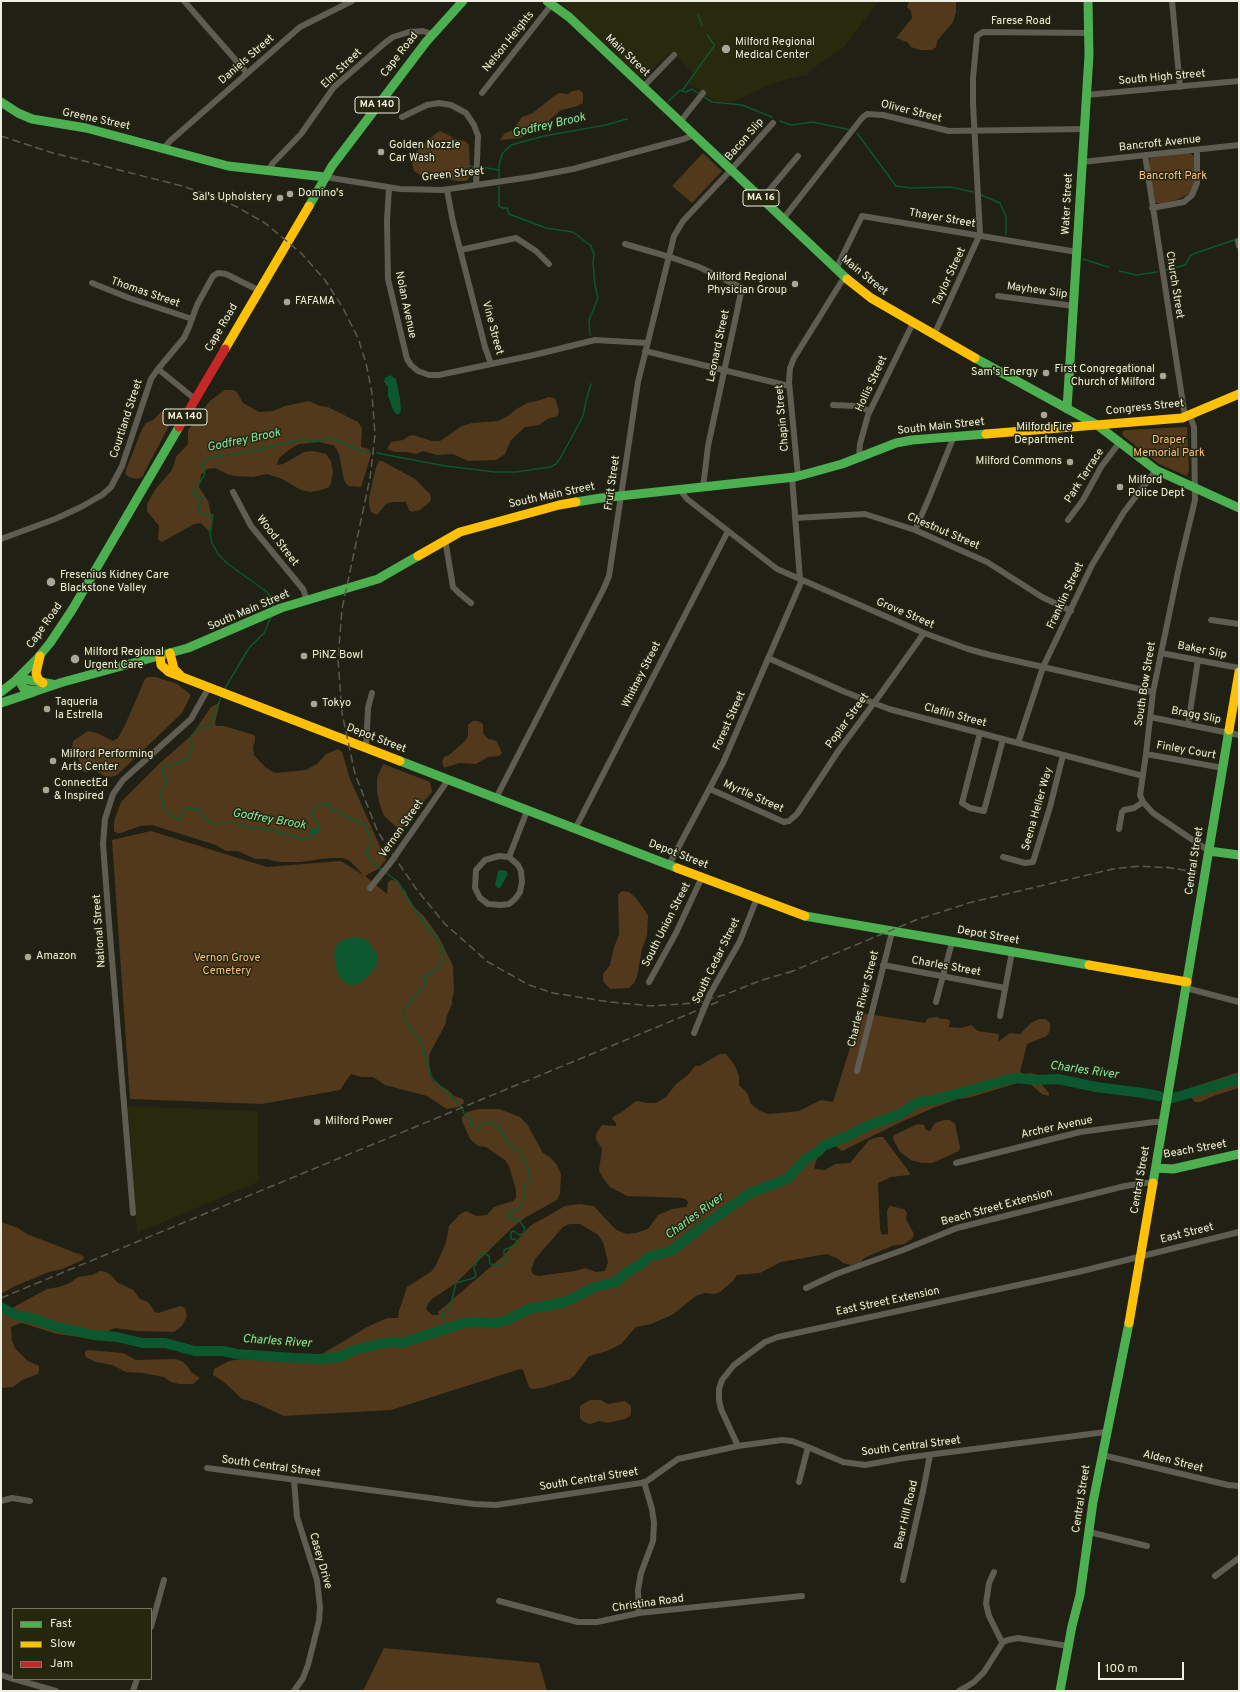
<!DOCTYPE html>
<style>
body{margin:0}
#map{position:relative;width:1240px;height:1692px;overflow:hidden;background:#202014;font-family:Overpass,sans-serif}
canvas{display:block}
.frame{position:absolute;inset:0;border:2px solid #eeefe1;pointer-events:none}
.legend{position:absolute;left:12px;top:1608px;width:140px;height:72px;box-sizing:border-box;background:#25260e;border:1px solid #757662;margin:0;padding:5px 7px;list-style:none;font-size:12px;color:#eeefe1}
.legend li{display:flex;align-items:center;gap:8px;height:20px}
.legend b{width:20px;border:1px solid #757662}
.scale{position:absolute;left:1098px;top:1662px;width:86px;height:18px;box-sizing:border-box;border:2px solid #eeefe1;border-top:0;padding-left:5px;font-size:12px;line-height:14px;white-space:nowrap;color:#eeefe1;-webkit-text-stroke:3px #25260e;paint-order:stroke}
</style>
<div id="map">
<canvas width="1240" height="1692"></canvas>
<div class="frame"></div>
<ul class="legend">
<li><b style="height:5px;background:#4caf50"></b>Fast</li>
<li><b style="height:5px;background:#ffc107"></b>Slow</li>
<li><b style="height:5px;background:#c62828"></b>Jam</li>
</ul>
<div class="scale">100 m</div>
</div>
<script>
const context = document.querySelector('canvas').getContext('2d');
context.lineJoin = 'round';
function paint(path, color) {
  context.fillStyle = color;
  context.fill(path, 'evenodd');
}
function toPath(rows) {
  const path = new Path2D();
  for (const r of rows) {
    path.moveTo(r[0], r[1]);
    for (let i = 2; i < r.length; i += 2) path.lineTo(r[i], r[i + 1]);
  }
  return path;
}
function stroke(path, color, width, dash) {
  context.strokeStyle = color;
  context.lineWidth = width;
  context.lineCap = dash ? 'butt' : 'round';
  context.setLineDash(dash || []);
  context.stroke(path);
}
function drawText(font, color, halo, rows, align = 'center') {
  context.font = font + ' Overpass,sans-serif';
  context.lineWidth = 3;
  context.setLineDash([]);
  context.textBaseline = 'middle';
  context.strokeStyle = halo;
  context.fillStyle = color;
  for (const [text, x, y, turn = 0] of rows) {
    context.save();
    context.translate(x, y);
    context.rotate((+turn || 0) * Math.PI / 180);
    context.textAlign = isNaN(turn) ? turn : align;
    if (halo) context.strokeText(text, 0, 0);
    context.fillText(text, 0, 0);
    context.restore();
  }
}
const built = toPath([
 [559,1,879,1,844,47,809,71,808,76,804,75,774,83,734,101,724,102,715,101,688,83,694,74,671,52,644,76,640,77],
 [128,1106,258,1111,258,1182,137,1233]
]);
const green = toPath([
 [909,1,956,1,956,12,953,22,937,41,936,47,932,50,920,50,911,47,907,42,896,38,912,18,911,11,907,7],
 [580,90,583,93,583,103,578,106,561,110,546,123,520,138,500,140,505,133,513,130,522,117,533,113,550,99,559,93,568,94,572,91],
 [440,131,458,140,465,141,469,145,470,171,469,178,466,181,458,181,431,176,422,176,414,171,412,164,416,152,435,134],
 [703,153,722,171,692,203,672,186],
 [1190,153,1194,156,1195,158,1195,182,1190,193,1179,199,1163,203,1155,203,1149,162,1150,158],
 [225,390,233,390,237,392,243,403,259,412,273,411,285,406,309,401,320,406,328,407,358,422,362,428,361,447,369,449,371,455,361,487,348,486,344,480,339,454,336,448,333,445,318,442,299,444,290,449,279,458,277,465,283,464,304,452,313,451,326,454,331,461,333,472,331,483,329,487,322,490,310,492,301,490,282,479,267,474,253,477,235,476,227,474,215,468,207,469,201,475,199,487,208,501,212,518,210,532,201,523,194,524,162,542,160,541,158,539,159,526,147,511,147,504,155,490,171,471,174,465,176,457,188,444,188,431,190,427,202,421,205,407,211,400],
 [548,397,555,398,559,411,558,415,556,417,549,418,539,425,525,427,511,440,505,454,496,460,468,461,453,454,437,455,423,451,416,454,407,452,395,452,387,449,391,442,403,440,409,436,413,435,432,441,440,441,462,426,472,423,498,421,508,416,515,410,527,403,544,399],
 [161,412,166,412,171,417,170,424,142,477,137,479,129,477,125,474,126,470,142,429,146,423,153,420],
 [1187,427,1189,470,1187,476,1159,464,1122,435,1123,431,1126,430],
 [379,461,382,461,415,479,430,494,431,499,430,502,420,510,412,512,409,510,406,502,392,502,386,504,377,515,371,512,369,505,369,498,376,467],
 [148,677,156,677,177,684,190,694,190,697,182,713,117,775,111,777,104,776,95,770,86,772,83,771,76,753,72,748,73,741,88,731,97,733,113,741,118,738,125,725,145,679],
 [220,702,215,723,216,726,224,726,254,735,255,736,255,742,253,746,254,755,265,767,275,773,306,770,317,764,326,754,338,749,342,752,350,779,386,860,378,869,365,876,387,894,388,882,391,880,397,881,400,884,406,892,410,903,424,916,439,937,453,966,454,993,452,998,452,1004,446,1018,446,1023,429,1055,430,1076,433,1081,448,1090,454,1096,463,1099,464,1103,459,1107,447,1109,427,1096,385,1085,373,1077,361,1077,351,1074,340,1090,262,1104,130,1099,112,840,151,831,267,867,341,861,363,875,350,861,344,858,329,858,300,862,279,862,267,859,255,859,238,851,226,851,216,845,152,825,140,826,121,833,117,833,114,831,114,821,121,802,160,763,191,736,211,707],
 [473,721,478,721,483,724,483,733,488,739,494,740,497,742,502,753,499,756,488,757,476,764,459,763,444,768,442,762,444,757,449,755,465,741,468,736,468,725],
 [383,764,430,782,432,792,400,830,384,816,379,802,377,792,377,778],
 [622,891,629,892,636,898,648,915,647,936,642,949,637,977,634,983,629,988,610,989,603,981,603,974,610,965,614,947,619,935,618,895],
 [861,1013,926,1023,926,1020,929,1018,937,1017,941,1019,947,1019,950,1021,949,1027,961,1028,971,1025,978,1031,999,1034,998,1042,1010,1033,1020,1034,1031,1023,1039,1019,1046,1019,1050,1023,1050,1030,1047,1036,1027,1044,1020,1072,1024,1074,1030,1073,1039,1075,1042,1085,1049,1093,1049,1096,1042,1094,1029,1083,1021,1082,968,1098,958,1099,933,1108,899,1123,842,1151,834,1145,819,1155,815,1164,814,1168,816,1169,825,1170,835,1164,850,1163,869,1140,878,1137,883,1137,910,1173,909,1175,891,1177,878,1183,880,1229,882,1235,888,1234,887,1211,890,1206,904,1209,907,1213,906,1219,914,1234,912,1239,904,1244,892,1246,864,1258,860,1263,851,1265,843,1263,837,1258,826,1254,781,1262,760,1273,737,1275,733,1281,720,1292,715,1294,705,1293,696,1296,672,1315,651,1324,636,1327,621,1344,607,1351,589,1356,575,1375,570,1379,542,1388,532,1389,529,1387,523,1370,520,1369,391,1410,284,1416,253,1402,242,1399,225,1383,213,1375,214,1369,229,1361,241,1359,304,1363,319,1356,367,1327,387,1318,398,1318,399,1311,407,1287,432,1271,436,1265,446,1243,449,1226,459,1215,466,1211,477,1216,487,1215,494,1207,513,1201,516,1198,516,1190,509,1166,505,1160,486,1147,478,1146,470,1139,462,1121,462,1117,467,1112,479,1109,499,1109,520,1117,527,1124,543,1153,551,1158,557,1165,561,1174,560,1194,557,1200,526,1217,512,1228,456,1283,432,1299,428,1304,426,1309,432,1315,439,1315,438,1312,502,1257,530,1226,565,1206,579,1204,594,1206,615,1229,626,1234,636,1233,648,1229,658,1215,672,1209,686,1207,688,1203,687,1200,682,1198,627,1196,610,1187,603,1178,599,1170,602,1149,596,1139,596,1134,602,1125,616,1126,616,1123,612,1119,614,1116,622,1112,636,1101,648,1103,656,1103,666,1097,676,1084,688,1075,695,1066,699,1066,720,1054,726,1054,735,1066,739,1076,739,1085,747,1093,751,1104,760,1111,768,1114,790,1112,799,1111,821,1100,833,1102],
 [570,1224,580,1224,590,1230,597,1234,603,1242,608,1262,605,1271,596,1272,585,1268,575,1271,538,1276,533,1274,531,1270,535,1259,563,1227],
 [1239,1072,1239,1088,1216,1095,1200,1102,1195,1102,1190,1096,1173,1103,1171,1103,1172,1096,1175,1093],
 [944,1120,950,1120,955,1124,960,1147,959,1151,932,1163,922,1163,911,1160,900,1152,893,1139,894,1135,918,1124,924,1125,926,1130,930,1131,935,1123],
 [1,1222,18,1228,27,1234,81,1255,84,1257,83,1260,62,1269,49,1272,15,1286,1,1294],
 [100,1271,106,1272,111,1275,117,1282,133,1290,140,1299,148,1302,155,1312,158,1313,180,1306,185,1308,187,1316,182,1326,174,1332,136,1331,115,1328,108,1331,103,1340,100,1340,57,1334,22,1323,18,1324,11,1327,12,1341,15,1348,28,1361,39,1366,39,1371,38,1374,22,1380,13,1387,1,1388,1,1312,12,1308,47,1289,59,1287,70,1283,78,1277,92,1275],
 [87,1350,123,1353,136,1360,176,1359,183,1362,189,1368,191,1372,200,1378,193,1384,179,1384,171,1382,164,1377,142,1373,126,1372,112,1365,96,1362,87,1358,85,1355,85,1352],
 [590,1400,601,1400,608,1404,625,1401,631,1406,631,1415,625,1419,607,1423,600,1421,590,1424,584,1422,580,1418,580,1406],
 [384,1648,539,1663,547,1691,363,1691]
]);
const water = toPath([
 [390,375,396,379,400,398,401,411,399,414,396,414,393,410,388,396,388,387,384,382,385,378],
 [502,870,506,871,508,874,500,888,498,888,495,885,498,871],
 [354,937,364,938,369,942,378,956,378,963,370,975,356,985,348,985,340,978,337,972,334,954,337,944,343,940]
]);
const stream = toPath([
 [698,15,702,25],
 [682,91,714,46,714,44,707,35],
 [704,97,712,102,742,105,772,117],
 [668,102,680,90,686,92,692,89,698,93],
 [780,121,791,125,813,122,851,130],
 [857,133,896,186,911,188,951,187,973,192],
 [470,166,474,167],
 [481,167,499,170],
 [499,177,499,166,502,154,511,145,544,136,606,125,627,119],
 [499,186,499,206,503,208,507,208,509,214,546,228,573,232,591,246,594,254,593,262,595,286,598,298,589,320,590,335],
 [981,195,1000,203,1006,217,1006,235],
 [1083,259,1108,267],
 [1166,270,1185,265,1191,255,1196,253,1237,239],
 [1119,271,1136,275,1157,272],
 [377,453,445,466,495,472,516,472,550,467,556,464,561,457,583,416,586,401,591,384],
 [273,607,272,599,267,592,228,564,218,554,212,543,210,534,213,515,200,514,198,507,202,499,192,494,205,474,202,466,203,462,208,458,256,451,269,447,303,439,314,442,327,438,334,439,358,450,370,452],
 [224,690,249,648,264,633,271,617],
 [222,695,210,725,201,727,191,736,192,749,187,759,163,768,162,772,167,780,160,795,165,810,175,818,180,820,183,812,187,808,198,809,203,817,213,824,234,823,250,828,263,828,303,839,309,838,313,832],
 [316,831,319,826,314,820,314,816,310,813,320,805,330,803,331,810,341,812,346,817,364,823,372,843,366,852,372,862,383,871],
 [386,873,397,881,421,919,433,934,442,948,444,961,433,972,424,977,426,983,405,1009,405,1021,420,1039,432,1078,463,1109,463,1112,471,1120,470,1124,477,1129,482,1124,486,1123,499,1125,503,1136,515,1150,519,1149,528,1168,530,1181,523,1187,526,1190,523,1201,518,1210,506,1214,509,1218,519,1220,525,1229,523,1234,519,1235,514,1231,511,1232,511,1239,515,1239,518,1242,515,1245,504,1250,504,1254,508,1260,500,1266,490,1264,489,1256,484,1253,480,1255,474,1268,476,1275,474,1278,456,1283,450,1308,442,1315,447,1323,443,1329]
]);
const canal = toPath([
 [313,832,316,831]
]);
const river = toPath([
 [1173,1098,1239,1079],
 [1,1307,15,1315,34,1319,54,1326,93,1335,117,1337,142,1343,165,1343,195,1351,223,1351,237,1354,295,1358,320,1359,340,1357,354,1350,379,1344,394,1342,402,1343,464,1323,477,1322,496,1323,507,1320,531,1308,540,1307,565,1302,595,1287,616,1282,627,1272,643,1263,648,1257,671,1251,698,1230,750,1193,787,1179,805,1160,819,1151,823,1146,850,1135,867,1126,898,1115,919,1102,934,1100,1014,1078,1037,1080,1058,1079,1096,1087,1143,1093,1159,1096]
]);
const street = toPath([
 [184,1,247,73],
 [1172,1,1180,87],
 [643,87,674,55],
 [482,93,552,4],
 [1086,95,1239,81],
 [402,117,427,105,439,103,451,105,466,113,474,125,478,136,476,185],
 [680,122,703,93],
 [164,148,170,141,300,27,352,1],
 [1145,155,1185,417],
 [1082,162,1239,145],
 [269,169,273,163,301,134,334,87,386,42,393,37,409,32,423,31,432,34],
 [731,170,773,123],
 [325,177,400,189,442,190,531,177,573,169,684,139,693,135],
 [389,188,387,220,388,279,407,359,411,365,418,371,429,375,439,375,534,355,595,340,647,343],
 [447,190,453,222,485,347,491,364],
 [762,199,798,156],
 [1152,208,1184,202,1192,195,1197,183,1197,150],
 [783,219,862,118,867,114,883,115,949,131,1084,129],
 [1238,241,1239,246],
 [625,244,673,258,699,267,742,288,708,446,703,488],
 [460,250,516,238,536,251,549,264],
 [836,269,862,216,1077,252],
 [92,283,129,298,192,319],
 [998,296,1074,306],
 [934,335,980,234,973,103,973,78,977,36,983,32,1089,33],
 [645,351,789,386],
 [158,369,195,399],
 [833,405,856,406,870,411],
 [1190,416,1194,427,1195,500,1179,567,1153,692,1146,754,1140,795,1143,802,1153,813,1209,851],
 [859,457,860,444,868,415,913,323],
 [798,476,789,382,790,368,794,358,845,276],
 [792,477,800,579],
 [680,490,687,499,777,569,924,633,968,649,990,655,1153,692],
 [233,492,251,526,303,589,307,600],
 [795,518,865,514,915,530,987,562,1042,597,1071,611],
 [1068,520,1083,500,1101,467,1119,443],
 [915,530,929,498,954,436],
 [1,539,55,519,81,507,102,495,111,487,122,466,151,379,158,369,184,338,189,327,197,305,213,276,218,273,226,274,258,290],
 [445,539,453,587,459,593,471,603],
 [1211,620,1239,624],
 [1161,653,1239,668],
 [768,658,845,692,889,709,1143,776],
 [1150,717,1239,735],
 [1188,725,1198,660],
 [980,733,962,803,970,808,984,811,1003,739],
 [1018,743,1043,667,1092,565,1124,512,1156,470],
 [366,748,368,708,372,693],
 [1146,754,1223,768],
 [710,789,784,822,789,821,797,814,839,750,882,692,924,633],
 [496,798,604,588,609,576,638,382,674,236,683,221,731,170],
 [575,829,728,531],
 [1119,829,1122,812,1124,810,1134,808,1143,802],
 [509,857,518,865,521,871,522,882,520,892,515,899,509,904,501,905,488,904,480,898,475,888,476,870,485,860,499,856,509,857,527,811],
 [1003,857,1025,863,1033,862,1050,807,1063,755],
 [669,865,723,763,802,580],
 [370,888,391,862,448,780],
 [883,965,1005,988],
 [649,982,676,933,702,877],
 [1186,988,1239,1002],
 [936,1002,952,942],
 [1000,1016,1012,952],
 [694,1033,710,994,740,941,757,898],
 [857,1071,892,932],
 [956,1163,1080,1132,1154,1122,1163,1122],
 [133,1213,109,923,103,844,105,819,113,794,123,780,191,719,209,687],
 [806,1288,836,1274,903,1250,957,1228,1125,1186,1153,1182],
 [738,1446,721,1409,719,1400,719,1389,722,1380,734,1365,765,1342,778,1337,1078,1272,1239,1232],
 [1102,1455,1228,1485,1239,1486],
 [207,1468,474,1504,496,1505,641,1483,647,1481,678,1459,738,1446,782,1440,792,1441,808,1447,843,1462,865,1465,904,1458,1106,1432],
 [294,1480,297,1517,317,1580,320,1607,319,1621,308,1665,303,1678,294,1691],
 [799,1482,808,1447],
 [1,1501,12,1498,30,1501],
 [1089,1532,1147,1546],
 [994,1572,989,1583,986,1604,989,1616,1002,1642],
 [1215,1576,1239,1558],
 [903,1580,923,1491,930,1455],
 [499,1601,578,1622,597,1622,639,1613,802,1596],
 [639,1613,638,1590,641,1573,653,1541,654,1523,652,1509,644,1482],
 [151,1627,164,1580],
 [1,1675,13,1679],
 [14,1679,56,1691],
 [133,1691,137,1679],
 [959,1691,974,1682,984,1672,1003,1642,1008,1640,1018,1638,1068,1646]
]);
const fast = toPath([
 [547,1,569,17,847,279],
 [1,102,18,113,32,119,86,128,228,166,325,177],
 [309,206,332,166,426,42,463,1],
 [975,358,1097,425,1156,470,1239,508],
 [1067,409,1089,55,1088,1],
 [576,502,601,498,795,477,842,464,896,443,912,440,986,434],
 [18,678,24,689,36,691,63,682,188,648,281,608,378,579,418,556],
 [18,678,52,684],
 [1,692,15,681,36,660,50,643,72,610,179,427],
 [1,703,34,692],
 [400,761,677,868],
 [1209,851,1239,855],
 [805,916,1089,965],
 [1156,1168,1173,1169,1239,1154],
 [1153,1183,1229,730],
 [1060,1691,1072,1626,1080,1595,1093,1502,1129,1323]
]);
const slow = toPath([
 [847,279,871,298,975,358],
 [225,349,309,206],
 [986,434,1182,418,1239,394],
 [418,556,460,532,559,505,576,502],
 [170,653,174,669,180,675],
 [40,656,36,673,38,679,43,683],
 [160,656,161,665,169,672,400,761],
 [1229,730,1239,672],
 [677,868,805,916],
 [1089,965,1187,982],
 [1129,1323,1153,1183]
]);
const jam = toPath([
 [179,427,225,349]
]);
const rail = toPath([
 [1,136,53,153,182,186,215,197,237,207,265,223,302,254,325,280,343,308,358,338,366,363,372,393,375,435,370,478,342,609,338,660,342,713,355,774,377,830,388,848,417,890,445,924,488,962,529,985,553,993,610,1002,652,1006,695,1003,724,995,762,980,793,971],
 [1166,867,1194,872],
 [788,973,916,920,972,902,1113,869,1140,866,1171,868],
 [1,1298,720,1001]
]);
const markers = [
 [726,49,5,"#a6a799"],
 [381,152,4,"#a6a799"],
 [290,194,4,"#a6a799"],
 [280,198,4,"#a6a799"],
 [795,284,4,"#a6a799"],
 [287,302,4,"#a6a799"],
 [1046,373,4,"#a6a799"],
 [1163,376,4,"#a6a799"],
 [1044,415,4,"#a6a799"],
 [1070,462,4,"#a6a799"],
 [1120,487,4,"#a6a799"],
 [51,582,5,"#a6a799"],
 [304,656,4,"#a6a799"],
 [75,659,5,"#a6a799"],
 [314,704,4,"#a6a799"],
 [47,709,4,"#a6a799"],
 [53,761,4,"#a6a799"],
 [46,790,4,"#a6a799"],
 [28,957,4,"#a6a799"],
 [317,1122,4,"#a6a799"]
];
const shields = [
 [377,105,44],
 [761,198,36],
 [185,417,44]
];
const shieldNames = [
 ["MA 140",377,105],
 ["MA 16",761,198],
 ["MA 140",185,417]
];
const streetNames = [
 ["Farese Road",1021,22],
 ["Nelson Heights",509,42,-51],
 ["Cape Road",400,55,-52],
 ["Main Street",627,56,43],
 ["Daniels Street",247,60,-41],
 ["Elm Street",342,69,-44],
 ["South High Street",1162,78,-5],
 ["Oliver Street",911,112,14],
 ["Greene Street",96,120,12],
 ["Bacon Slip",745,140,-49],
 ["Bancroft Avenue",1160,144,-6],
 ["Green Street",453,175,-6],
 ["Water Street",1068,204,-87],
 ["Thayer Street",942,219,10],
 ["Main Street",864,276,39],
 ["Taylor Street",950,277,-65],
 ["Church Street",1174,285,81],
 ["Mayhew Slip",1037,291,8],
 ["Thomas Street",145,293,19],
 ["Nolan Avenue",405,305,78],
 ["Cape Road",222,328,-60],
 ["Vine Street",492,328,75],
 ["Leonard Street",719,346,-78],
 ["Hollis Street",872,384,-65],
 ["Congress Street",1145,408,-6],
 ["Chapin Street",783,418,-95],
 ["Courtland Street",127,419,-72],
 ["South Main Street",941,427,-6],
 ["Park Terrace",1085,476,-57],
 ["Fruit Street",613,483,-82],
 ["South Main Street",552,496,-12],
 ["Chestnut Street",943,532,23],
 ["Wood Street",277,541,52],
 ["Franklin Street",1066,596,-65],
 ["South Main Street",249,611,-23],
 ["Grove Street",905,614,23],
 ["Cape Road",45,626,-55],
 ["Baker Slip",1202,651,11],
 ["Whitney Street",642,675,-63],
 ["South Bow Street",1146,684,-81],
 ["Claflin Street",955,716,15],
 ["Bragg Slip",1196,716,11],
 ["Forest Street",730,721,-66],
 ["Poplar Street",848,721,-54],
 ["Depot Street",376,739,21],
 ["Finley Court",1186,751,10],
 ["Myrtle Street",753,797,24],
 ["Seena Heller Way",1038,809,-74],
 ["Vernon Street",402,829,-55],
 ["Depot Street",678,855,21],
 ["Central Street",1195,861,-81],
 ["South Union Street",667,925,-63],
 ["National Street",100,931,-94],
 ["Depot Street",988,936,10],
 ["South Cedar Street",717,961,-64],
 ["Charles Street",946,967,10],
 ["Charles River Street",864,999,-76],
 ["Archer Avenue",1057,1128,-12],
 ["Beach Street",1195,1150,-10],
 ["Central Street",1141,1180,-80],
 ["Beach Street Extension",997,1208,-15],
 ["East Street",1187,1234,-14],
 ["East Street Extension",888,1302,-12],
 ["South Central Street",911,1447,-7],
 ["Alden Street",1173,1462,14],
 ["South Central Street",271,1467,8],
 ["South Central Street",589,1480,-9],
 ["Central Street",1082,1499,-81],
 ["Bear Hill Road",907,1515,-77],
 ["Casey Drive",320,1561,74],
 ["Christina Road",648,1604,-8]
];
const poiNames = [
 ["Milford Regional",735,43],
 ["Medical Center",735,56],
 ["Golden Nozzle",389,146],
 ["Car Wash",389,159],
 ["Domino's",298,194],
 ["Sal's Upholstery",272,198,"right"],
 ["Milford Regional",787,278,"right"],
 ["Physician Group",787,291,"right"],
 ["FAFAMA",295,302],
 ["First Congregational",1155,370,"right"],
 ["Church of Milford",1155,383,"right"],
 ["Sam's Energy",1038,373,"right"],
 ["Milford Fire",1044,428,"center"],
 ["Department",1044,441,"center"],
 ["Milford Commons",1062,462,"right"],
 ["Milford",1128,481],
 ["Police Dept",1128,494],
 ["Fresenius Kidney Care",60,576],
 ["Blackstone Valley",60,589],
 ["Milford Regional",84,653],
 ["Urgent Care",84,666],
 ["PiNZ Bowl",312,656],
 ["Taqueria",55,703],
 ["la Estrella",55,716],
 ["Tokyo",322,704],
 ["Milford Performing",61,755],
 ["Arts Center",61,768],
 ["ConnectEd",54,784],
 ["& Inspired",54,797],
 ["Amazon",36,957],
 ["Milford Power",325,1122]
];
const parkNames = [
 ["Bancroft Park",1173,177],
 ["Draper",1169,441],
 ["Memorial Park",1169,454],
 ["Vernon Grove",227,959],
 ["Cemetery",227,972]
];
const waterNames = [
 ["Godfrey Brook",549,126,-13],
 ["Godfrey Brook",244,441,-12],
 ["Godfrey Brook",269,820,10],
 ["Charles River",1084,1071,8],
 ["Charles River",695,1217,-36],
 ["Charles River",277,1342,4]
];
paint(built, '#292a0d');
paint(green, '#53391b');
paint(water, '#0b572e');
stroke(stream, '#0b572e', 1.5);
stroke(canal, '#0b572e', 6);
stroke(river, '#0b572e', 10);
stroke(street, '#5f5c51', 6);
stroke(fast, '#4caf50', 9);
stroke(slow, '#ffc107', 9);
stroke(jam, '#c62828', 9);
stroke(rail, '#5b5950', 1.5, [8, 4]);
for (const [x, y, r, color] of markers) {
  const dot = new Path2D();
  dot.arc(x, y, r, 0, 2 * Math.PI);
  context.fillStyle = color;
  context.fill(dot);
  stroke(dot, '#25260e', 1.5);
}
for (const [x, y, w] of shields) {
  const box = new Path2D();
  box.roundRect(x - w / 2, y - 8, w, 16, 3);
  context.fillStyle = '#25260e';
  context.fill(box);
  stroke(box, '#eeefe1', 1);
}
drawText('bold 10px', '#eeefe1', null, shieldNames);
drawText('11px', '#eeefe1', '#25260e', streetNames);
drawText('11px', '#eeefe1', '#25260e', poiNames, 'left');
drawText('11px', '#fec182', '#25260e', parkNames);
drawText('italic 12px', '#85e8a6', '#25260e', waterNames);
</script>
